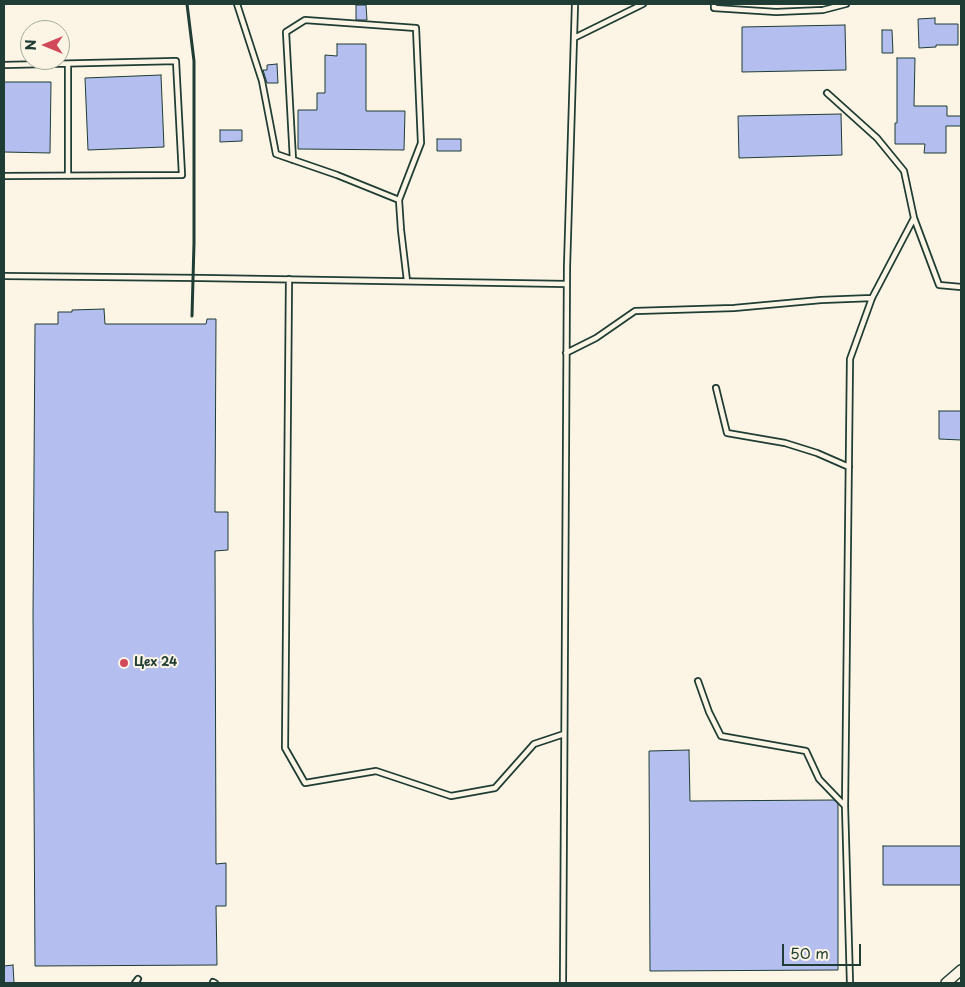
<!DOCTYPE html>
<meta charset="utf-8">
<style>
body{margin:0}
#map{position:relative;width:965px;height:987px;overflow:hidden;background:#fcf5e5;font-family:"Playpen Sans",sans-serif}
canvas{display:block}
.frame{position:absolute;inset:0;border:5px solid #1f3d34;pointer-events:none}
.north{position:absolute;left:20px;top:20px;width:50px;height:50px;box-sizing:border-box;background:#fcf5e5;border:1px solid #a4ab9e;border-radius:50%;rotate:270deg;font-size:14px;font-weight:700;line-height:20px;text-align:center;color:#1f3d34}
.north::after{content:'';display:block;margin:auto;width:18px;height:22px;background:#d1495b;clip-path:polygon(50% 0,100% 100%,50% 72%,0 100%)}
.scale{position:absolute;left:782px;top:944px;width:79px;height:22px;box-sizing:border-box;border:2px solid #1f3d34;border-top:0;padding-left:6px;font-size:15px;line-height:18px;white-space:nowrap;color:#1f3d34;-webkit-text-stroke:4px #fcf5e5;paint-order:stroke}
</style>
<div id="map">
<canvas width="965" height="987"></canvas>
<div class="frame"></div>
<div class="north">N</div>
<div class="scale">50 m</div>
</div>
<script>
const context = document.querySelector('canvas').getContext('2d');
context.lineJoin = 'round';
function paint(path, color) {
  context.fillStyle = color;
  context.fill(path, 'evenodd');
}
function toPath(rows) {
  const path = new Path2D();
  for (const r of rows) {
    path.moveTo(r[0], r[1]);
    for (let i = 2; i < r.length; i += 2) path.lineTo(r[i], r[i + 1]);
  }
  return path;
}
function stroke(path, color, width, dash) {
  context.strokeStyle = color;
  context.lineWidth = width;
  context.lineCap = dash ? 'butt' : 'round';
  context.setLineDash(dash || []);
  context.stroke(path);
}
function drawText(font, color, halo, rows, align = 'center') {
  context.font = font + ' "Playpen Sans",sans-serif';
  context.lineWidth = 4;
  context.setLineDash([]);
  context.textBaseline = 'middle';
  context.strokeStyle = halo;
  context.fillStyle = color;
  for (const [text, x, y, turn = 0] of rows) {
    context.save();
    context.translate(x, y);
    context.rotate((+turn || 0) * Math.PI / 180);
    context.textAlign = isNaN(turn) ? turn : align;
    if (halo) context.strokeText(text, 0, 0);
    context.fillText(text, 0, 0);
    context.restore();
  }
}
const building = toPath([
 [356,5,366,5,367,20,356,20,356,5],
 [935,18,935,24,958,24,958,45,936,45,936,47,919,48,918,19,935,18],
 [845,25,846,70,742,72,742,27,845,25],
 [882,30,892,30,893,53,882,53,882,30],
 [337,44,366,44,366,111,405,111,404,150,298,149,298,110,317,110,317,93,325,93,325,55,337,56,337,44],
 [897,58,915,58,914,106,947,106,947,116,961,116,961,126,946,126,946,153,924,153,925,144,895,144,895,123,897,123,897,58],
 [277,64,278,83,267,83,263,70,267,70,267,65,277,64],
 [161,75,164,147,88,150,85,78,161,75],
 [4,82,51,82,50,153,4,152,4,82],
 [841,114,842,155,739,158,738,116,841,114],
 [220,130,242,130,242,141,220,142,220,130],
 [437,139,461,139,461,151,437,151,437,139],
 [104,309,105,324,206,324,207,319,216,319,215,512,228,512,228,550,215,551,216,864,226,863,226,906,216,906,217,965,35,966,33,614,35,324,58,324,58,312,72,312,72,310,104,309],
 [939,411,961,411,961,440,939,439,939,411],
 [689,750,690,801,834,800,838,804,838,970,650,971,649,751,689,750],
 [883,846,961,846,961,885,883,885,883,846],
 [13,965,14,983,4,983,4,966,13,965]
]);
const lane = toPath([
 [237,4,262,81,276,154,337,175,399,200,401,230,407,281],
 [714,4,714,8,776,12,823,10,846,4],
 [574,38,643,4],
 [68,64,68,176],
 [4,65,176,61,182,175,4,176],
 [827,93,877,138,904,171,914,218],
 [293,160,286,32,305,20,416,28,421,143,399,200],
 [4,276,202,278,567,284],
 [289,279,285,748,305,783,376,771,451,796,495,788,534,744,564,734],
 [566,353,596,338,635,311,734,308,821,300,872,298],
 [716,388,727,433,785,443,817,453,849,467],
 [698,681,709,712,721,736,806,751,819,779,845,806],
 [213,982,215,983],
 [135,983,138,979],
 [563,983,567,267,575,4],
 [850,983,845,806,850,359,872,298,914,218,939,285,961,287]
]);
const street = toPath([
 [946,983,961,970]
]);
const rail = toPath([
 [187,4,194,61,194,243,192,316]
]);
const markers = [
 [124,663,5,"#d1495b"]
];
const poiNames = [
 ["Цех 24",134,663]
];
paint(building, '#b4beef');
stroke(building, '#1f3d34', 1);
stroke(lane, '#1f3d34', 8);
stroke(street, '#1f3d34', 12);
stroke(lane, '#fcf5e5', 4.5);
stroke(street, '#fcf5e5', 9);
stroke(rail, '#1f3d34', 3);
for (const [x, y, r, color] of markers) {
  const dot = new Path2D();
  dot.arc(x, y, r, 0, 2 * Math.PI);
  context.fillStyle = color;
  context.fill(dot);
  stroke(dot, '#fcf5e5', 2);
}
drawText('bold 12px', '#1f3d34', '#fcf5e5', poiNames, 'left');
</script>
